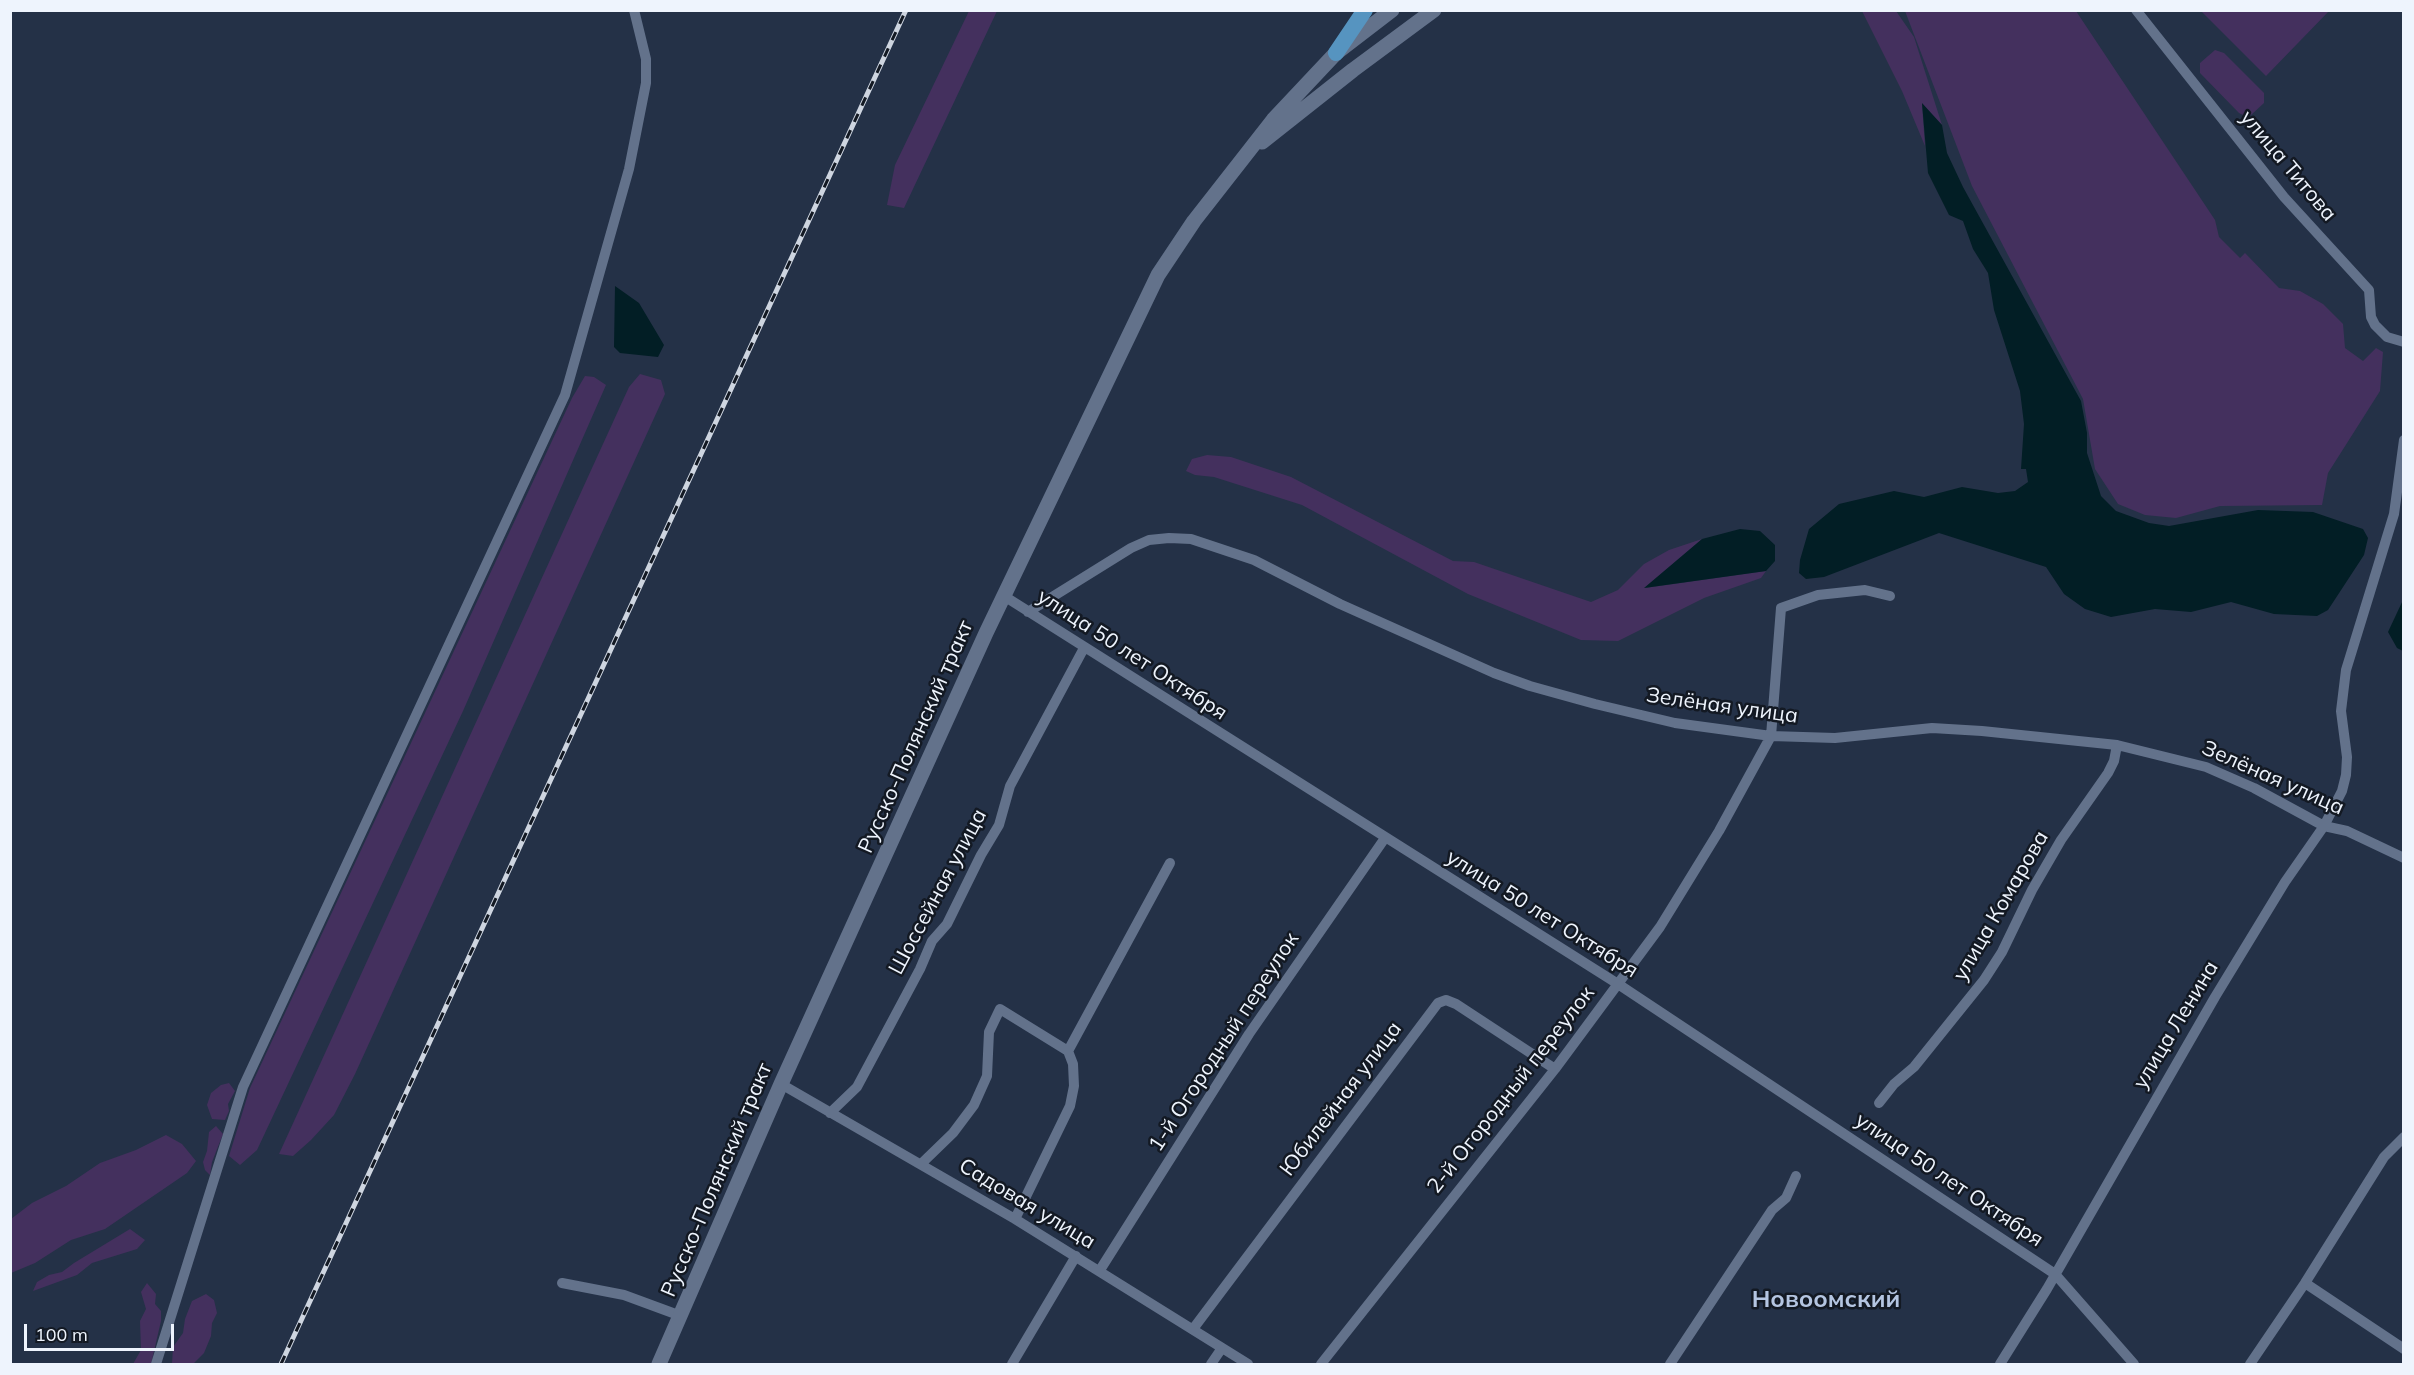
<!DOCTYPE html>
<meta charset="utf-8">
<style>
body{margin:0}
#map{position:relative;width:2414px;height:1375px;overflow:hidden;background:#243147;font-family:Mulish,sans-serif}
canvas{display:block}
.frame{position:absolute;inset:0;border:12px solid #eef4fd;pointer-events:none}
.scale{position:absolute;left:24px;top:1324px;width:150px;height:27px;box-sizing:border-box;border:3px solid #eef4fd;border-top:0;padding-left:8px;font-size:18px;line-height:21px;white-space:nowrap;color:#eef4fd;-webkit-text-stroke:4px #131923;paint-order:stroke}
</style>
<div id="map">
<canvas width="2414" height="1375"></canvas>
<div class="frame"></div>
<div class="scale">100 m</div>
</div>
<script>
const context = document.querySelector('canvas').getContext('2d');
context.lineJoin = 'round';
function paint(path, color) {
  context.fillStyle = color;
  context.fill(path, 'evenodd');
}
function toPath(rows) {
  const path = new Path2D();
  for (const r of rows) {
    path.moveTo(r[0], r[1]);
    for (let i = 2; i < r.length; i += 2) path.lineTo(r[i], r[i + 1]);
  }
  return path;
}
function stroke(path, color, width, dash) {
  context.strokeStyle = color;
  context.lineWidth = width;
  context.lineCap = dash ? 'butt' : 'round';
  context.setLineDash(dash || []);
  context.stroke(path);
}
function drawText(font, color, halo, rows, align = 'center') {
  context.font = font + ' Mulish,sans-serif';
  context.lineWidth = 5;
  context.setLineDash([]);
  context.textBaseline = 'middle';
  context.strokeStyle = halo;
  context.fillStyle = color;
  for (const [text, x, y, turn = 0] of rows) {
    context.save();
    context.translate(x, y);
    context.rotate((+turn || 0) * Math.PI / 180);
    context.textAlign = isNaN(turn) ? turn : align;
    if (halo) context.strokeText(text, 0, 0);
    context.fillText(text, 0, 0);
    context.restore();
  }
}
const green = toPath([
 [2330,10,2266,76,2201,11,2201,10],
 [969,11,997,11,904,208,887,205,895,165],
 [1862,11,1896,11,1914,37,1942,125,1922,104,1925,146,1902,91],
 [1905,11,2076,11,2215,220,2219,237,2240,258,2245,253,2279,288,2300,291,2323,304,2343,324,2345,348,2363,361,2376,348,2383,352,2380,391,2328,473,2322,505,2220,506,2176,518,2145,515,2118,504,2095,469,2083,399,1972,186],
 [2215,50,2224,53,2264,93,2264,103,2251,115,2245,116,2239,113,2200,73,2200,63],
 [640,374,661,380,665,394,355,1074,334,1115,311,1140,293,1156,279,1154,629,387],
 [585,376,594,377,606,385,463,711,257,1150,240,1165,229,1156,250,1088,572,398],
 [1207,455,1231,457,1291,477,1453,561,1474,562,1591,602,1618,590,1644,564,1669,550,1702,539,1645,588,1766,571,1761,578,1704,598,1618,641,1581,640,1468,594,1302,505,1214,477,1195,475,1186,471,1192,459],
 [229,1083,235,1091,228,1104,229,1111,225,1120,212,1119,207,1105,211,1093,221,1085],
 [216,1126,223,1134,212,1162,210,1175,205,1170,203,1162,207,1151,209,1132],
 [166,1135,182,1144,196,1161,187,1173,105,1229,71,1240,35,1263,11,1273,11,1219,32,1203,66,1186,100,1163,136,1150],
 [130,1229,145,1240,137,1249,92,1263,77,1275,33,1291,37,1282,49,1275,62,1272,74,1263],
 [147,1283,156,1294,155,1304,161,1311,161,1321,151,1364,133,1364,141,1350,140,1321,146,1309,141,1292],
 [206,1294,214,1300,217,1313,212,1323,211,1336,204,1353,193,1364,172,1364,173,1347,183,1333,185,1319,192,1301]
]);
const water = toPath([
 [1922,103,1942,125,1947,153,1963,187,2081,401,2087,433,2087,453,2101,496,2116,511,2149,523,2169,526,2258,510,2313,512,2363,529,2368,538,2364,555,2328,610,2317,616,2274,614,2231,602,2191,612,2155,609,2111,617,2085,609,2064,594,2046,567,1939,533,1824,577,1806,579,1799,573,1800,560,1809,529,1839,504,1894,491,1924,497,1962,487,1998,493,2015,491,2028,482,2026,469,2021,469,2024,424,2020,391,1994,310,1988,273,1973,249,1963,221,1949,215,1928,173],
 [615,286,639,303,664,345,658,357,620,353,614,347],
 [1740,529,1760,531,1775,545,1775,561,1766,571,1644,588,1702,539],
 [2403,600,2403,651,2397,648,2388,632]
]);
const minor = toPath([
 [2136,10,2284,197,2369,290,2371,317,2375,325,2387,337,2404,342],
 [1004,596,1618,984,2055,1274,2134,1364],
 [1028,612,1131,548,1149,540,1169,538,1191,539,1254,560,1340,604,1494,673,1530,686,1595,704,1675,723,1771,736,1835,738,1932,728,1982,731,2117,745,2206,767,2254,788,2324,826,2347,831,2404,858],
 [781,1084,1015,1219,1248,1364],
 [1879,1103,1894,1084,1914,1067,1984,980,2002,952,2032,890,2061,840,2108,773,2114,761,2117,745],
 [830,1113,857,1087,920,969,932,941,947,924,981,855,999,825,1010,786,1084,648],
 [921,1164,953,1133,974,1105,987,1076,989,1032,1000,1009,1068,1051],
 [1015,1219,1070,1106,1074,1086,1073,1064,1068,1051,1170,863],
 [1100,1270,1249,1034,1385,838],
 [562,1283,624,1295,681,1316],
 [2305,1283,2404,1349],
 [1193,1329,1438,1003,1446,1000,1456,1004,1555,1069],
 [156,1364,243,1087,565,395,629,169,646,83,646,59,634,10],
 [1012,1364,1076,1256],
 [1211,1364,1222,1348],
 [1321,1364,1555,1069,1660,927,1719,831,1771,736,1781,608,1818,595,1865,590,1890,596],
 [1670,1364,1772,1210,1786,1198,1796,1176],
 [2000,1364,2047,1289,2215,997,2285,882,2324,826,2342,791,2346,775,2347,757,2341,711,2346,670,2394,514,2404,440],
 [2250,1364,2305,1283,2384,1157,2404,1137]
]);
const secondary = toPath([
 [1262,142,1353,70,1434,10],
 [659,1364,781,1084,986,633,1158,275,1194,221,1273,120,1336,53,1392,10]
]);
const primary = toPath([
 [1336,53,1365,10]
]);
const rail = toPath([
 [281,1364,906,10]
]);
const streetNames = [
 ["улица Титова",2288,166,50],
 ["улица 50 лет Октября",1132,655,33],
 ["Зелёная улица",1722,706,8],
 ["Русско-Полянский тракт",916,737,-66],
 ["Зелёная улица",2273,778,24],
 ["Шоссейная улица",938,892,-62],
 ["улица Комарова",2001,906,-60],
 ["улица 50 лет Октября",1542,914,32],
 ["улица Ленина",2176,1025,-59],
 ["1-й Огородный переулок",1224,1042,-57],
 ["2-й Огородный переулок",1511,1090,-52],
 ["Юбилейная улица",1341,1099,-53],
 ["Русско-Полянский тракт",717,1180,-67],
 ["улица 50 лет Октября",1949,1180,34],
 ["Садовая улица",1027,1204,31]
];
const quarterNames = [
 ["Новоомский",1826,1300]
];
paint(green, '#44305e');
paint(water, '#021e25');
stroke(minor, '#63728b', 10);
stroke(secondary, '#63728b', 15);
stroke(primary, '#5694c0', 16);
stroke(rail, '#ced5e0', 5);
stroke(rail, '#131923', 3, [9]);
drawText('21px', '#eef4fd', '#131923', streetNames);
drawText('bold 24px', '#b4c5e1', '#131923', quarterNames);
</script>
